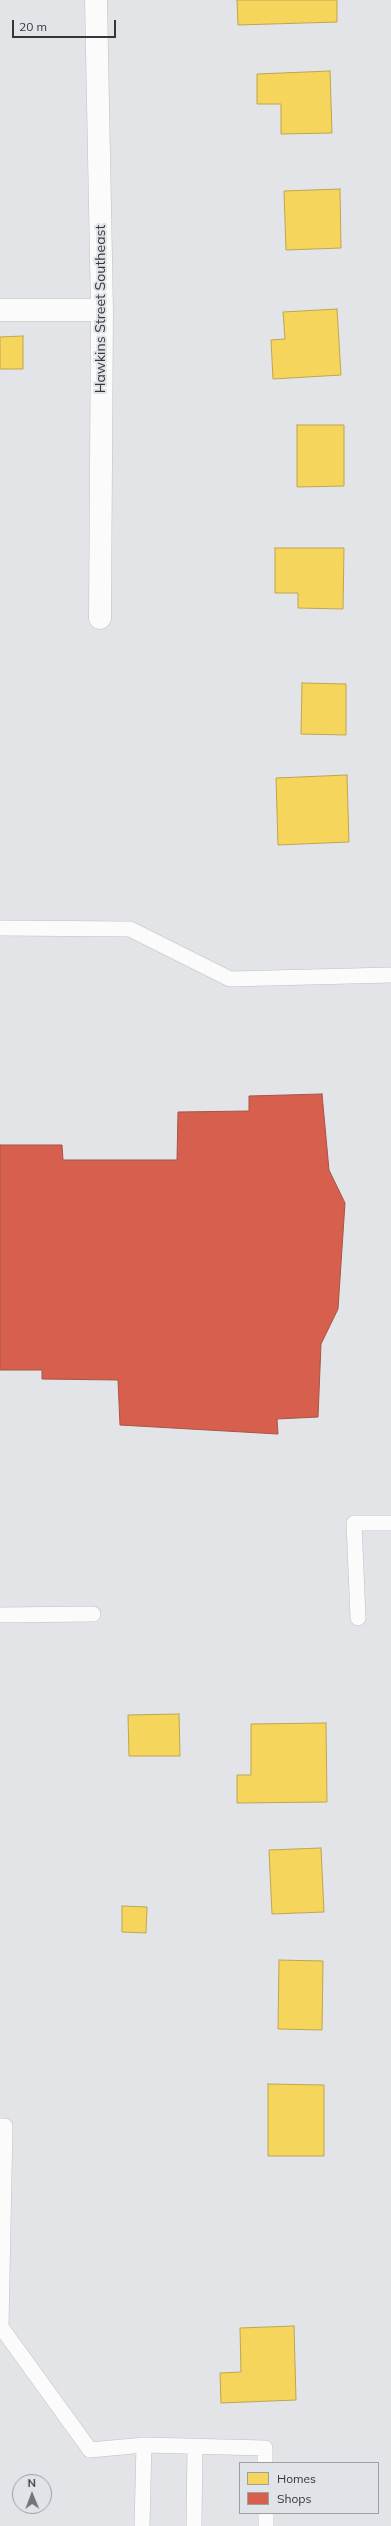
<!DOCTYPE html>
<style>
body{margin:0}
#map{position:relative;width:391px;height:2526px;overflow:hidden;background:#e2e4e7;font-family:Mulish,sans-serif}
canvas{display:block}
.legend{position:absolute;left:239px;top:2462px;width:140px;height:52px;box-sizing:border-box;background:#e0e4e9;border:1px solid #9c9fa3;margin:0;padding:5px 7px;list-style:none;font-size:12px;color:#363739}
.legend li{display:flex;align-items:center;gap:8px;height:20px}
.legend b{width:20px;border:1px solid #9c9fa3}
.north{position:absolute;left:12px;top:2474px;width:40px;height:40px;box-sizing:border-box;background:#e0e4e9;border:1px solid #9c9fa3;border-radius:50%;rotate:359deg;font-size:11px;font-weight:700;line-height:16px;text-align:center;color:#363739}
.north::after{content:'';display:block;margin:auto;width:14px;height:18px;background:#727476;clip-path:polygon(50% 0,100% 100%,50% 72%,0 100%)}
.scale{position:absolute;left:12px;top:20px;width:104px;height:18px;box-sizing:border-box;border:2px solid #363739;border-top:0;padding-left:5px;font-size:12px;line-height:14px;white-space:nowrap;color:#363739;-webkit-text-stroke:3px #e0e4e9;paint-order:stroke}
</style>
<div id="map">
<canvas width="391" height="2526"></canvas>
<ul class="legend">
<li><b style="height:11px;background:#f6d55c"></b>Homes</li>
<li><b style="height:11px;background:#d6604d"></b>Shops</li>
</ul>
<div class="north">N</div>
<div class="scale">20 m</div>
</div>
<script>
const context = document.querySelector('canvas').getContext('2d');
context.lineJoin = 'round';
function paint(path, color) {
  context.fillStyle = color;
  context.fill(path, 'evenodd');
}
function toPath(rows) {
  const path = new Path2D();
  for (const r of rows) {
    path.moveTo(r[0], r[1]);
    for (let i = 2; i < r.length; i += 2) path.lineTo(r[i], r[i + 1]);
  }
  return path;
}
function stroke(path, color, width, dash) {
  context.strokeStyle = color;
  context.lineWidth = width;
  context.lineCap = dash ? 'butt' : 'round';
  context.setLineDash(dash || []);
  context.stroke(path);
}
function drawText(font, color, halo, rows, align = 'center') {
  context.font = font + ' Mulish,sans-serif';
  context.lineWidth = 4;
  context.setLineDash([]);
  context.textBaseline = 'middle';
  context.strokeStyle = halo;
  context.fillStyle = color;
  for (const [text, x, y, turn = 0] of rows) {
    context.save();
    context.translate(x, y);
    context.rotate((+turn || 0) * Math.PI / 180);
    context.textAlign = isNaN(turn) ? turn : align;
    if (halo) context.strokeText(text, 0, 0);
    context.fillText(text, 0, 0);
    context.restore();
  }
}
const homes = toPath([
 [237,0,337,0,337,22,238,25,237,0],
 [330,71,332,133,281,134,281,104,257,104,257,74,330,71],
 [340,189,341,248,286,250,284,191,340,189],
 [337,309,341,375,273,379,271,340,285,339,283,312,337,309],
 [23,336,23,369,0,369,0,337,23,336],
 [297,425,344,425,344,486,297,487,297,425],
 [275,548,344,548,343,609,298,608,298,593,275,593,275,548],
 [302,683,346,684,346,735,301,734,302,683],
 [347,775,349,842,278,845,276,778,347,775],
 [179,1714,180,1756,129,1756,128,1715,179,1714],
 [326,1723,327,1802,237,1803,237,1775,251,1775,251,1724,326,1723],
 [321,1848,324,1912,272,1914,269,1850,321,1848],
 [122,1906,147,1907,146,1933,122,1932,122,1906],
 [279,1960,323,1961,322,2030,278,2029,279,1960],
 [268,2084,324,2085,324,2156,268,2156,268,2084],
 [294,2326,296,2400,221,2403,220,2373,241,2372,240,2328,294,2326]
]);
const shops = toPath([
 [322,1094,329,1170,345,1203,338,1309,321,1344,318,1417,277,1419,278,1434,120,1425,118,1380,42,1379,42,1370,0,1370,0,1145,62,1145,63,1160,177,1160,178,1112,249,1111,249,1096,322,1094]
]);
const service = toPath([
 [0,928,130,929,230,979,391,975],
 [0,1615,93,1614],
 [358,1618,354,1523,391,1523],
 [0,2126,5,2126,1,2327,90,2450,144,2445],
 [266,2513,266,2526],
 [142,2526,144,2445,265,2448,265,2463],
 [194,2526,195,2446]
]);
const minor = toPath([
 [96,0,102,310,100,618],
 [0,310,102,310]
]);
const streetNames = [
 ["Hawkins Street Southeast",101,309,-90]
];
paint(homes, '#f6d55c');
stroke(homes, '#bca652', 1);
paint(shops, '#d6604d');
stroke(shops, '#a65447', 1);
stroke(service, '#bec0c2', 16);
stroke(minor, '#bec0c2', 23);
stroke(service, '#fbfbfb', 15);
stroke(minor, '#fbfbfb', 22);
drawText('14px', '#363739', '#e0e4e9', streetNames);
</script>
